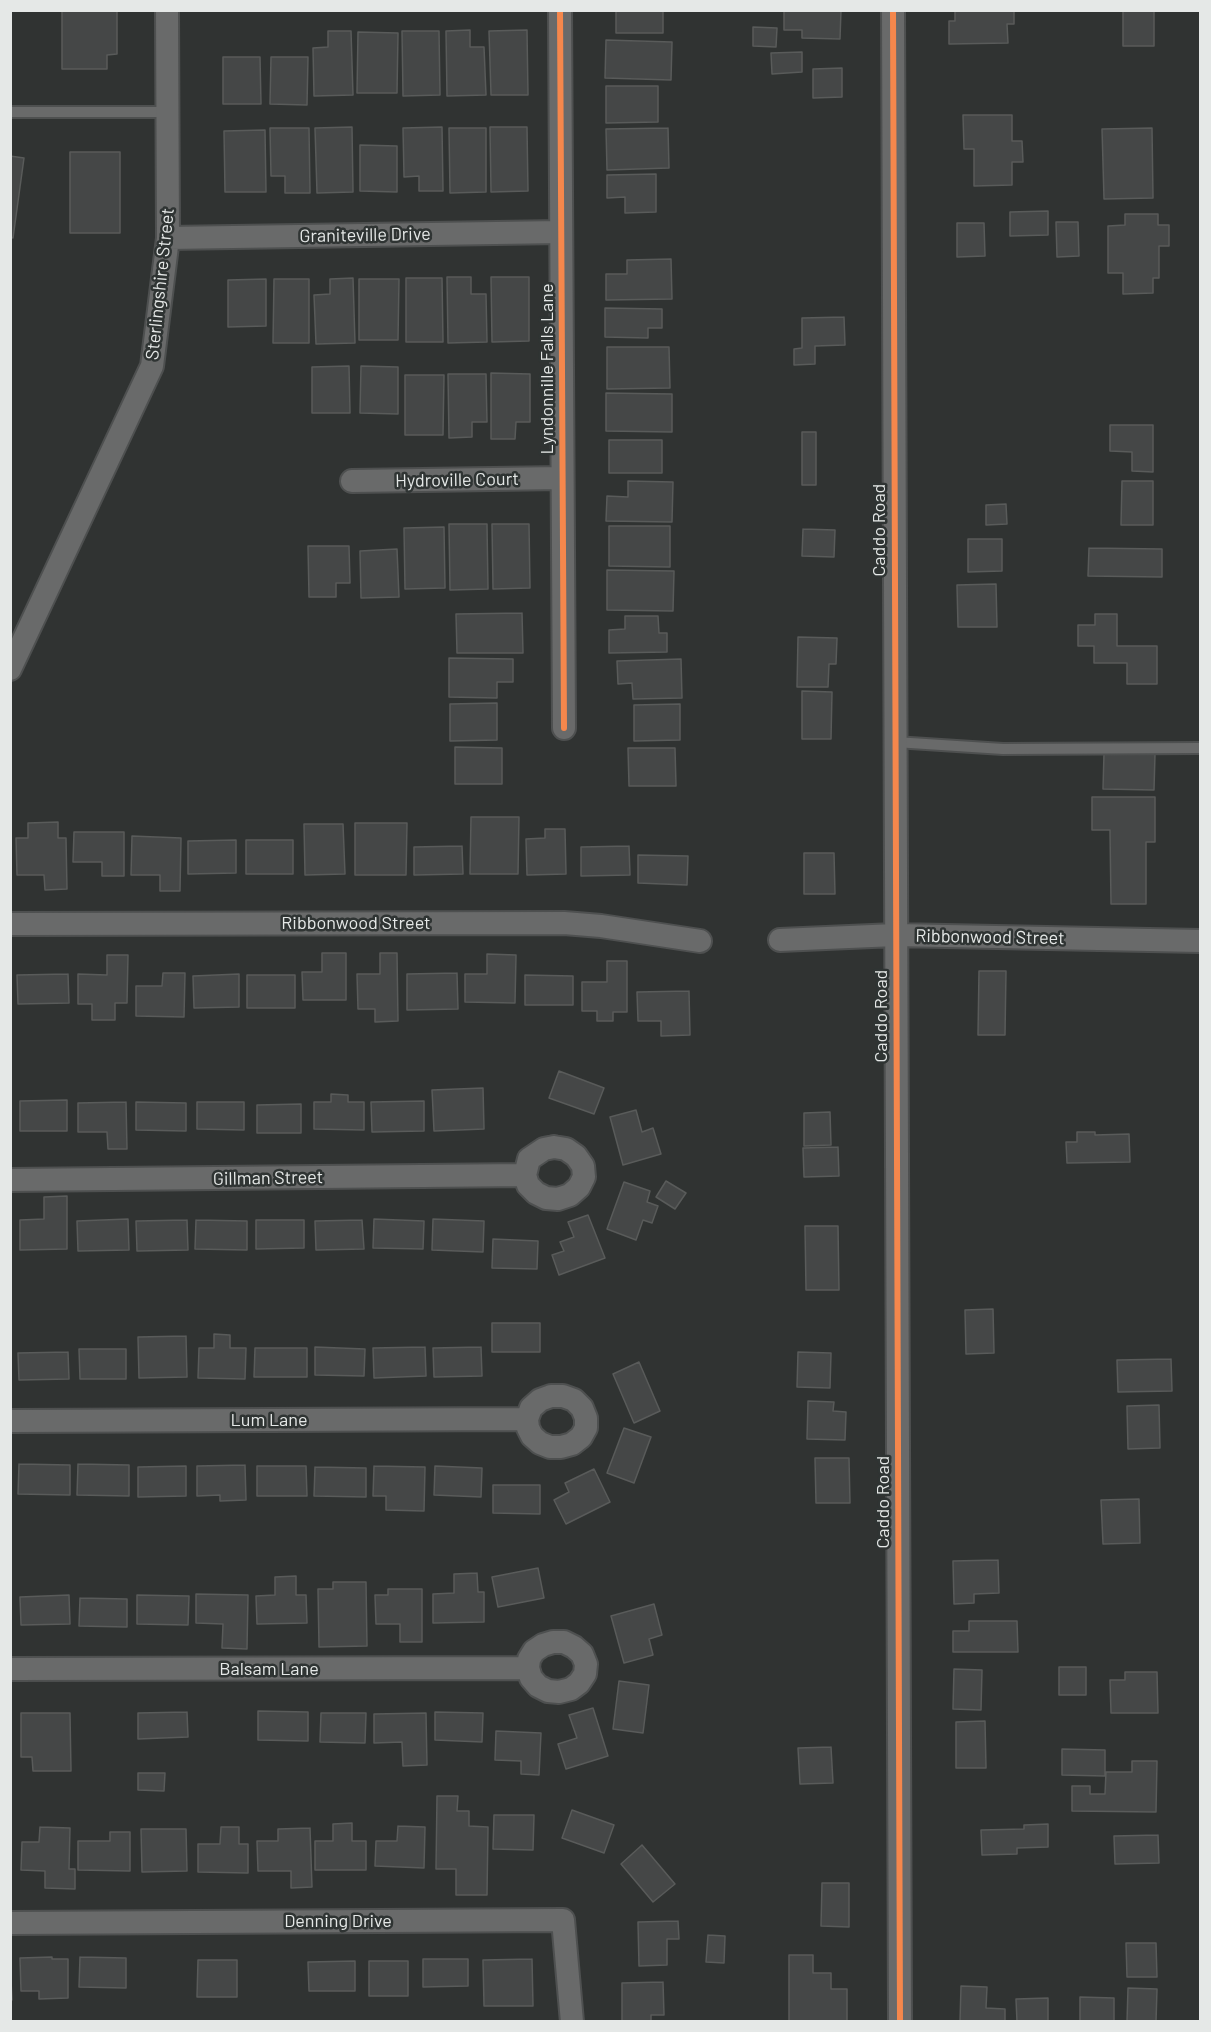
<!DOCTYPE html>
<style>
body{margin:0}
#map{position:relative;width:1211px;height:2032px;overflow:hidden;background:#303332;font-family:Barlow,sans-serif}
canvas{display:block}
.frame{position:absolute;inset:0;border:12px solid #e5e8e7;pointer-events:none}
</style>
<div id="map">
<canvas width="1211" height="2032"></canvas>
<div class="frame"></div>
</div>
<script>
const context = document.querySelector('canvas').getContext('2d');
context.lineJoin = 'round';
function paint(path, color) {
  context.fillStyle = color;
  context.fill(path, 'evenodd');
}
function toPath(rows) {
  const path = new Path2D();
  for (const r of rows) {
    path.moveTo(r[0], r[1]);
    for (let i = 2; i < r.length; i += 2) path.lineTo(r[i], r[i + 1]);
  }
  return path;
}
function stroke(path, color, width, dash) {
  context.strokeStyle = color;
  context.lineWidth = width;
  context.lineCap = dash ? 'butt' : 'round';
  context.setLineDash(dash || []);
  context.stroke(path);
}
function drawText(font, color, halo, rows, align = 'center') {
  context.font = font + ' Barlow,sans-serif';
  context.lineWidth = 5;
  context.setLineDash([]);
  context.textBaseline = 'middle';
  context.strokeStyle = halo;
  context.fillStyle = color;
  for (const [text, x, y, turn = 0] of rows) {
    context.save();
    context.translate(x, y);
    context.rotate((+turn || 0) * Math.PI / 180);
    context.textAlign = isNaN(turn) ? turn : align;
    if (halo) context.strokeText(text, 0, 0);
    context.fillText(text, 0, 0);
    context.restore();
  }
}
const building = toPath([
 [62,10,117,10,117,54,107,55,107,69,62,69,62,10],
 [616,10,663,10,663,33,616,33,616,10],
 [784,10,841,10,840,39,802,38,802,30,784,30,784,10],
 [955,10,1014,10,1014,24,1007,24,1008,43,949,44,949,21,955,21,955,10],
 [1123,10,1154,10,1154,46,1123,46,1123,10],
 [753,27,777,28,776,47,753,46,753,27],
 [470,30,470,47,484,47,486,95,447,96,446,31,470,30],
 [527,30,528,95,491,95,489,31,527,30],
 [328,31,351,31,353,95,314,96,313,48,328,47,328,31],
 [402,31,439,31,440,95,403,96,402,31],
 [358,32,398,33,397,93,357,93,358,32],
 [606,40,672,42,671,80,605,78,606,40],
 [802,52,802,72,772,74,771,53,802,52],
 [223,57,260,57,261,104,223,104,223,57],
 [271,57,308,57,307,105,270,104,271,57],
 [842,68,842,97,813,98,813,69,842,68],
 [606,86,658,86,658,122,606,123,606,86],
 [963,115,1012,115,1012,141,1022,141,1023,162,1012,162,1012,185,974,186,974,149,964,149,963,115],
 [352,127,353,192,317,193,315,128,352,127],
 [442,127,443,191,419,191,419,176,404,177,403,128,442,127],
 [490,127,527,127,528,191,491,192,490,127],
 [270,128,309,128,310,193,285,193,285,176,271,176,270,128],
 [449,128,486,128,486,192,450,193,449,128],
 [668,128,669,168,607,170,606,129,668,128],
 [1152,128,1153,198,1104,199,1102,129,1152,128],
 [265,130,266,192,225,192,224,131,265,130],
 [360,145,397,146,397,192,360,191,360,145],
 [70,152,120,152,120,233,70,233,70,152],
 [10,156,24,158,13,238,10,237,10,156],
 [656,174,656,212,625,213,625,197,607,198,607,175,656,174],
 [1048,211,1048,235,1010,236,1010,212,1048,211],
 [1125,214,1158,214,1158,225,1169,225,1169,246,1159,246,1159,278,1153,278,1153,293,1123,294,1123,273,1108,273,1108,226,1125,225,1125,214],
 [1056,222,1078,222,1079,256,1057,257,1056,222],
 [957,223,984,223,985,256,957,257,957,223],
 [671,259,672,299,606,300,606,274,627,274,627,260,671,259],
 [447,277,471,277,471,294,486,294,487,342,448,343,447,277],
 [491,277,529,277,529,341,492,342,491,277],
 [353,278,355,343,316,344,314,295,330,294,330,279,353,278],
 [406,278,442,278,443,342,406,342,406,278],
 [266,279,266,326,228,327,228,280,266,279],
 [274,279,309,279,309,343,273,343,274,279],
 [359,279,399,279,398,340,359,340,359,279],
 [605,308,662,309,662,328,648,328,648,338,605,337,605,308],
 [844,317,845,345,815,346,815,364,794,365,794,349,802,348,802,318,844,317],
 [607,347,669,347,670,388,607,389,607,347],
 [349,366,350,413,312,413,312,367,349,366],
 [361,366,398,367,398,414,360,413,361,366],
 [491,373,530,374,530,422,516,422,515,439,491,439,491,373],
 [448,374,486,374,487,422,472,422,472,437,449,438,448,374],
 [405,375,444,375,443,435,405,435,405,375],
 [606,393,672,394,672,432,606,431,606,393],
 [1110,425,1153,425,1153,472,1132,471,1132,452,1110,451,1110,425],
 [802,432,816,432,816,485,802,485,802,432],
 [609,440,662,440,662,473,609,473,609,440],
 [628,481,673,482,672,522,606,521,607,496,628,497,628,481],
 [1122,481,1153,481,1153,525,1121,525,1122,481],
 [1006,504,1007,524,986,525,986,505,1006,504],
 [449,524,487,524,488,589,450,590,449,524],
 [492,524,529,524,530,588,493,589,492,524],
 [609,526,670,526,670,567,609,566,609,526],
 [444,527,445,588,405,589,404,528,444,527],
 [803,529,835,530,834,557,802,556,803,529],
 [968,539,1002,539,1002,571,968,572,968,539],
 [308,546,349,546,350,583,336,583,336,597,309,597,308,546],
 [1089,548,1162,549,1162,577,1088,576,1089,548],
 [397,549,399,597,361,598,360,551,397,549],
 [607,570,674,571,673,611,607,610,607,570],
 [996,584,997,627,958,627,957,585,996,584],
 [522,613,523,653,457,653,456,614,522,613],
 [1095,614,1117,614,1117,646,1157,646,1157,684,1127,684,1127,663,1094,663,1094,646,1078,646,1078,625,1095,625,1095,614],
 [625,616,658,616,659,633,667,633,667,652,609,653,609,630,625,629,625,616],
 [798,637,837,638,836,664,829,664,828,687,797,687,798,637],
 [449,658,513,659,513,682,497,682,497,698,449,697,449,658],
 [681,659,682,698,633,699,632,683,618,684,617,661,681,659],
 [802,691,832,692,831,739,802,739,802,691],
 [497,703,497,740,450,741,450,704,497,703],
 [680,704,680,740,634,741,634,705,680,704],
 [455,747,502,748,502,784,455,784,455,747],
 [628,748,675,748,676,786,629,786,628,748],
 [1104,753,1155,754,1154,790,1103,789,1104,753],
 [1092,797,1155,797,1155,842,1146,842,1146,904,1111,904,1110,830,1092,830,1092,797],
 [471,817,519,817,518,874,470,874,471,817],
 [58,822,58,838,66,838,67,889,45,890,44,875,17,875,16,838,28,838,28,823,58,822],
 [355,823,407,823,406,875,355,875,355,823],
 [304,824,343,824,345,874,305,875,304,824],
 [545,829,565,829,566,874,527,875,526,839,545,838,545,829],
 [74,832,124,832,124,876,102,876,102,862,73,862,74,832],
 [132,836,181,838,180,891,160,891,160,875,131,875,132,836],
 [236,840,236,873,188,874,188,841,236,840],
 [246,840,293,840,293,874,246,874,246,840],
 [462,846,463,874,414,875,414,847,462,846],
 [629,846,630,875,581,876,581,847,629,846],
 [804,853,834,853,835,894,804,894,804,853],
 [638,855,688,856,687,885,638,883,638,855],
 [322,953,346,953,346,1000,303,1000,302,972,322,972,322,953],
 [380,953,397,953,398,1021,375,1022,375,1009,358,1009,357,974,380,974,380,953],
 [487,954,516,955,515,1003,465,1002,465,974,487,974,487,954],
 [107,955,128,955,127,1003,115,1003,115,1020,92,1020,92,1004,78,1004,78,974,107,975,107,955],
 [607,961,627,961,627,1012,613,1012,613,1021,597,1021,597,1011,582,1011,582,982,607,982,607,961],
 [979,971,1006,971,1005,1035,978,1035,979,971],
 [163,973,185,973,184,1017,136,1016,136,986,162,986,163,973],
 [457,973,458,1009,407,1010,407,974,457,973],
 [68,974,69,1003,18,1004,17,975,68,974],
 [239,974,239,1007,194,1008,193,976,239,974],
 [247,975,295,975,295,1008,247,1008,247,975],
 [525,975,573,976,573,1005,525,1005,525,975],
 [689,991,690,1035,661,1036,661,1021,638,1021,637,992,689,991],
 [559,1071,604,1088,594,1114,549,1098,559,1071],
 [483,1088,484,1129,434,1131,432,1090,483,1088],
 [331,1094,348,1095,348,1102,364,1102,364,1130,314,1129,314,1102,331,1102,331,1094],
 [67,1100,67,1131,20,1131,20,1101,67,1100],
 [424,1101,424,1131,372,1132,371,1102,424,1101],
 [126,1102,127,1149,108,1149,107,1132,78,1132,78,1103,126,1102],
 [136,1102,186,1103,186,1131,136,1130,136,1102],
 [197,1102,244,1102,244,1130,197,1129,197,1102],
 [301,1104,301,1133,257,1133,257,1105,301,1104],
 [636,1110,642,1132,653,1128,661,1154,623,1165,610,1117,636,1110],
 [830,1112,831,1145,804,1146,804,1113,830,1112],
 [1077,1132,1095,1132,1095,1135,1129,1134,1130,1162,1067,1163,1066,1142,1077,1142,1077,1132],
 [838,1147,839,1176,804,1177,803,1148,838,1147],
 [666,1181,686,1193,675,1209,656,1197,666,1181],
 [624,1182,650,1191,647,1202,658,1206,652,1223,643,1220,636,1240,607,1229,624,1182],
 [67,1196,67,1249,20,1250,20,1220,44,1219,44,1197,67,1196],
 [588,1215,605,1258,559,1275,552,1255,564,1251,560,1242,574,1237,568,1222,588,1215],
 [128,1219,129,1250,78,1251,77,1221,128,1219],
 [374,1219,424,1221,423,1249,373,1248,374,1219],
 [433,1219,484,1221,483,1252,432,1250,433,1219],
 [187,1220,188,1250,137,1251,136,1221,187,1220],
 [196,1220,247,1221,247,1250,195,1249,196,1220],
 [256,1220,304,1220,304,1248,256,1249,256,1220],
 [362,1220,364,1249,316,1250,315,1221,362,1220],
 [805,1226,838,1226,839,1290,806,1290,805,1226],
 [493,1239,538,1241,537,1269,492,1268,493,1239],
 [993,1309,994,1353,966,1354,965,1310,993,1309],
 [492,1323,540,1323,540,1352,492,1352,492,1323],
 [214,1334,230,1335,230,1348,246,1348,245,1379,198,1378,199,1348,214,1348,214,1334],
 [186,1336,187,1377,139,1378,138,1337,186,1336],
 [315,1347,365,1349,364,1376,315,1375,315,1347],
 [425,1347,426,1376,374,1378,373,1348,425,1347],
 [481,1347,482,1376,434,1377,433,1348,481,1347],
 [255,1348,307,1348,307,1377,254,1377,255,1348],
 [79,1349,126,1349,126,1379,80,1379,79,1349],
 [68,1352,69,1379,19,1380,18,1353,68,1352],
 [798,1352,831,1353,830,1388,797,1387,798,1352],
 [1171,1359,1172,1391,1118,1392,1117,1360,1171,1359],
 [639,1362,660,1411,634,1423,613,1374,639,1362],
 [808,1401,834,1402,833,1411,846,1412,845,1440,807,1439,808,1401],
 [1159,1405,1160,1448,1128,1449,1127,1406,1159,1405],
 [624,1428,651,1437,634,1483,607,1473,624,1428],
 [815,1458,849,1458,850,1503,816,1503,815,1458],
 [19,1464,70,1465,70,1495,18,1494,19,1464],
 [78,1464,129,1465,129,1496,77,1495,78,1464],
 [245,1465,246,1500,220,1501,220,1495,197,1496,197,1466,245,1465],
 [186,1466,186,1496,138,1497,138,1467,186,1466],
 [257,1466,306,1466,307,1496,257,1496,257,1466],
 [374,1466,425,1467,424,1511,386,1510,386,1496,373,1496,374,1466],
 [435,1466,482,1468,481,1497,434,1495,435,1466],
 [315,1467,366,1468,366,1497,314,1496,315,1467],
 [594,1469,610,1502,566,1524,554,1500,569,1492,565,1483,594,1469],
 [493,1485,540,1485,540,1514,493,1513,493,1485],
 [1139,1499,1140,1543,1103,1544,1101,1500,1139,1499],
 [998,1560,999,1593,974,1594,974,1603,954,1604,953,1561,998,1560],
 [538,1568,544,1598,498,1607,492,1577,538,1568],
 [477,1573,478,1592,484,1592,484,1622,433,1623,433,1594,454,1593,454,1574,477,1573],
 [296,1576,296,1595,306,1595,307,1623,257,1624,256,1596,275,1595,275,1577,296,1576],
 [333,1582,366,1582,367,1646,319,1647,318,1589,333,1589,333,1582],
 [388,1589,422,1589,422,1642,400,1642,400,1624,376,1624,375,1595,388,1595,388,1589],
 [196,1594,248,1595,247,1649,222,1648,223,1624,196,1623,196,1594],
 [69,1595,70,1624,21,1625,20,1597,69,1595],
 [137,1595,189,1596,188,1625,137,1624,137,1595],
 [80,1598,127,1599,127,1627,79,1626,80,1598],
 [654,1604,662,1635,649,1639,653,1655,624,1663,611,1616,654,1604],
 [969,1621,1017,1621,1018,1652,953,1652,953,1631,969,1631,969,1621],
 [1059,1667,1086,1667,1086,1695,1059,1695,1059,1667],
 [954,1669,982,1670,981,1710,953,1709,954,1669],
 [1125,1672,1157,1672,1158,1713,1111,1713,1110,1680,1125,1680,1125,1672],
 [619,1681,649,1685,643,1733,613,1729,619,1681],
 [593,1708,608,1756,566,1769,558,1744,577,1738,569,1715,593,1708],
 [258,1711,308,1712,308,1741,258,1740,258,1711],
 [187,1712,188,1737,138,1739,138,1713,187,1712],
 [435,1712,483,1713,482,1742,435,1740,435,1712],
 [21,1713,70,1713,71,1771,33,1771,32,1757,21,1757,21,1713],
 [321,1713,366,1713,365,1743,320,1742,321,1713],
 [426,1713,427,1765,403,1766,402,1742,374,1743,374,1714,426,1713],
 [985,1721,986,1768,956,1768,956,1722,985,1721],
 [496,1731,541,1733,539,1775,521,1774,521,1761,495,1760,496,1731],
 [831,1747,833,1783,800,1784,798,1748,831,1747],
 [1062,1749,1105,1750,1105,1776,1062,1775,1062,1749],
 [1132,1761,1157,1761,1156,1812,1072,1811,1072,1786,1090,1786,1090,1794,1105,1794,1106,1772,1132,1772,1132,1761],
 [138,1773,165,1773,164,1791,138,1790,138,1773],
 [437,1796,458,1796,457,1811,469,1811,469,1826,488,1827,487,1895,456,1895,456,1869,436,1869,437,1796],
 [572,1810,614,1825,604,1853,562,1838,572,1810],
 [494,1815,534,1815,533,1850,493,1849,494,1815],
 [352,1823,352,1841,366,1841,366,1870,315,1870,315,1841,333,1841,333,1824,352,1823],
 [1048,1824,1048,1847,1017,1848,1017,1854,982,1855,981,1830,1024,1829,1024,1825,1048,1824],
 [398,1826,425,1827,424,1868,375,1866,376,1841,397,1841,398,1826],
 [40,1827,70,1828,69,1869,75,1869,75,1889,45,1888,45,1871,21,1870,22,1842,39,1842,40,1827],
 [221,1827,239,1827,239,1844,248,1844,248,1873,198,1872,198,1844,220,1844,221,1827],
 [310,1828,312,1887,291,1888,291,1871,258,1871,257,1841,278,1841,278,1829,310,1828],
 [141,1829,186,1829,187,1871,142,1872,141,1829],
 [110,1832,130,1832,130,1871,78,1870,78,1841,110,1841,110,1832],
 [1158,1835,1159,1863,1115,1864,1114,1836,1158,1835],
 [642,1845,675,1884,653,1902,621,1864,642,1845],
 [822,1883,849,1883,849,1927,821,1926,822,1883],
 [678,1921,679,1939,667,1939,667,1965,639,1966,638,1922,678,1921],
 [708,1935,725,1936,724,1963,706,1962,708,1935],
 [1126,1943,1156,1943,1157,1977,1127,1977,1126,1943],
 [789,1955,813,1955,813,1973,831,1973,831,1989,847,1989,847,2022,789,2022,789,1955],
 [52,1957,52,1959,68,1959,68,1998,39,1999,39,1991,21,1991,20,1958,52,1957],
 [80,1957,126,1958,126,1988,79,1987,80,1957],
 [423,1959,468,1959,468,1986,423,1987,423,1959],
 [532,1959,533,2006,484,2006,483,1960,532,1959],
 [10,1960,12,2000,10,2000,10,1960],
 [198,1960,237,1960,237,1997,197,1997,198,1960],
 [355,1961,355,1991,309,1991,308,1962,355,1961],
 [369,1961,408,1961,408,1996,369,1996,369,1961],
 [663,1982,664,2015,651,2015,651,2022,622,2022,622,1983,663,1982],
 [961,1986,987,1987,986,2008,1005,2009,1005,2022,960,2022,961,1986],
 [1128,1988,1157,1989,1156,2022,1127,2022,1128,1988],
 [1080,1997,1114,1998,1114,2022,1080,2022,1080,1997],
 [1048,1998,1048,2022,1017,2022,1016,1999,1048,1998]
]);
const service = toPath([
 [10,112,168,112],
 [895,742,1003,749,1200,748]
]);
const minor = toPath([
 [560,10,564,728],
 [893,10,900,2022],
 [168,238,561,232],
 [352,481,562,478],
 [10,669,152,366,168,238,167,10],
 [10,924,564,923,601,926,700,941],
 [780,940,895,935,1200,941],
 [554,1147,566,1149,576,1156,583,1166,584,1177,579,1187,570,1195,558,1199,546,1198,536,1193,528,1185,525,1175,529,1159,544,1149,554,1147],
 [10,1180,525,1175],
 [551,1396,563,1396,574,1400,582,1408,586,1418,586,1428,581,1437,572,1444,561,1447,550,1447,540,1443,532,1436,528,1428,527,1419,531,1408,540,1400,551,1396],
 [10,1421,527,1419],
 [553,1642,564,1642,574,1647,582,1654,586,1664,585,1674,579,1683,571,1689,559,1692,548,1691,538,1686,531,1678,528,1668,529,1659,534,1651,543,1645,553,1642],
 [10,1669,528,1668],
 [10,1923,563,1920,572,2022]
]);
const cycleway = toPath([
 [560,10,564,728],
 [893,10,900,2022]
]);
const streetNames = [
 ["Graniteville Drive",365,235,-1],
 ["Sterlingshire Street",160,284,-84],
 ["Lyndonnille Falls Lane",547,369,-90],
 ["Hydroville Court",457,480,-1],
 ["Caddo Road",879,530,-90],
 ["Ribbonwood Street",356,923],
 ["Ribbonwood Street",990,937,1],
 ["Caddo Road",881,1016,-90],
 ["Gillman Street",268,1178,-1],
 ["Lum Lane",269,1420],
 ["Caddo Road",883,1502,-90],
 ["Balsam Lane",269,1669],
 ["Denning Drive",338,1921]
];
paint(building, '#454747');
stroke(building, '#595b5a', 1.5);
stroke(service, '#4e5050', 14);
stroke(minor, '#4e5050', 26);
stroke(service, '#696a6a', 10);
stroke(minor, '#696a6a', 22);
stroke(cycleway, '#f5874c', 6);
drawText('18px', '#e5e8e7', '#2f3433', streetNames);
</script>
